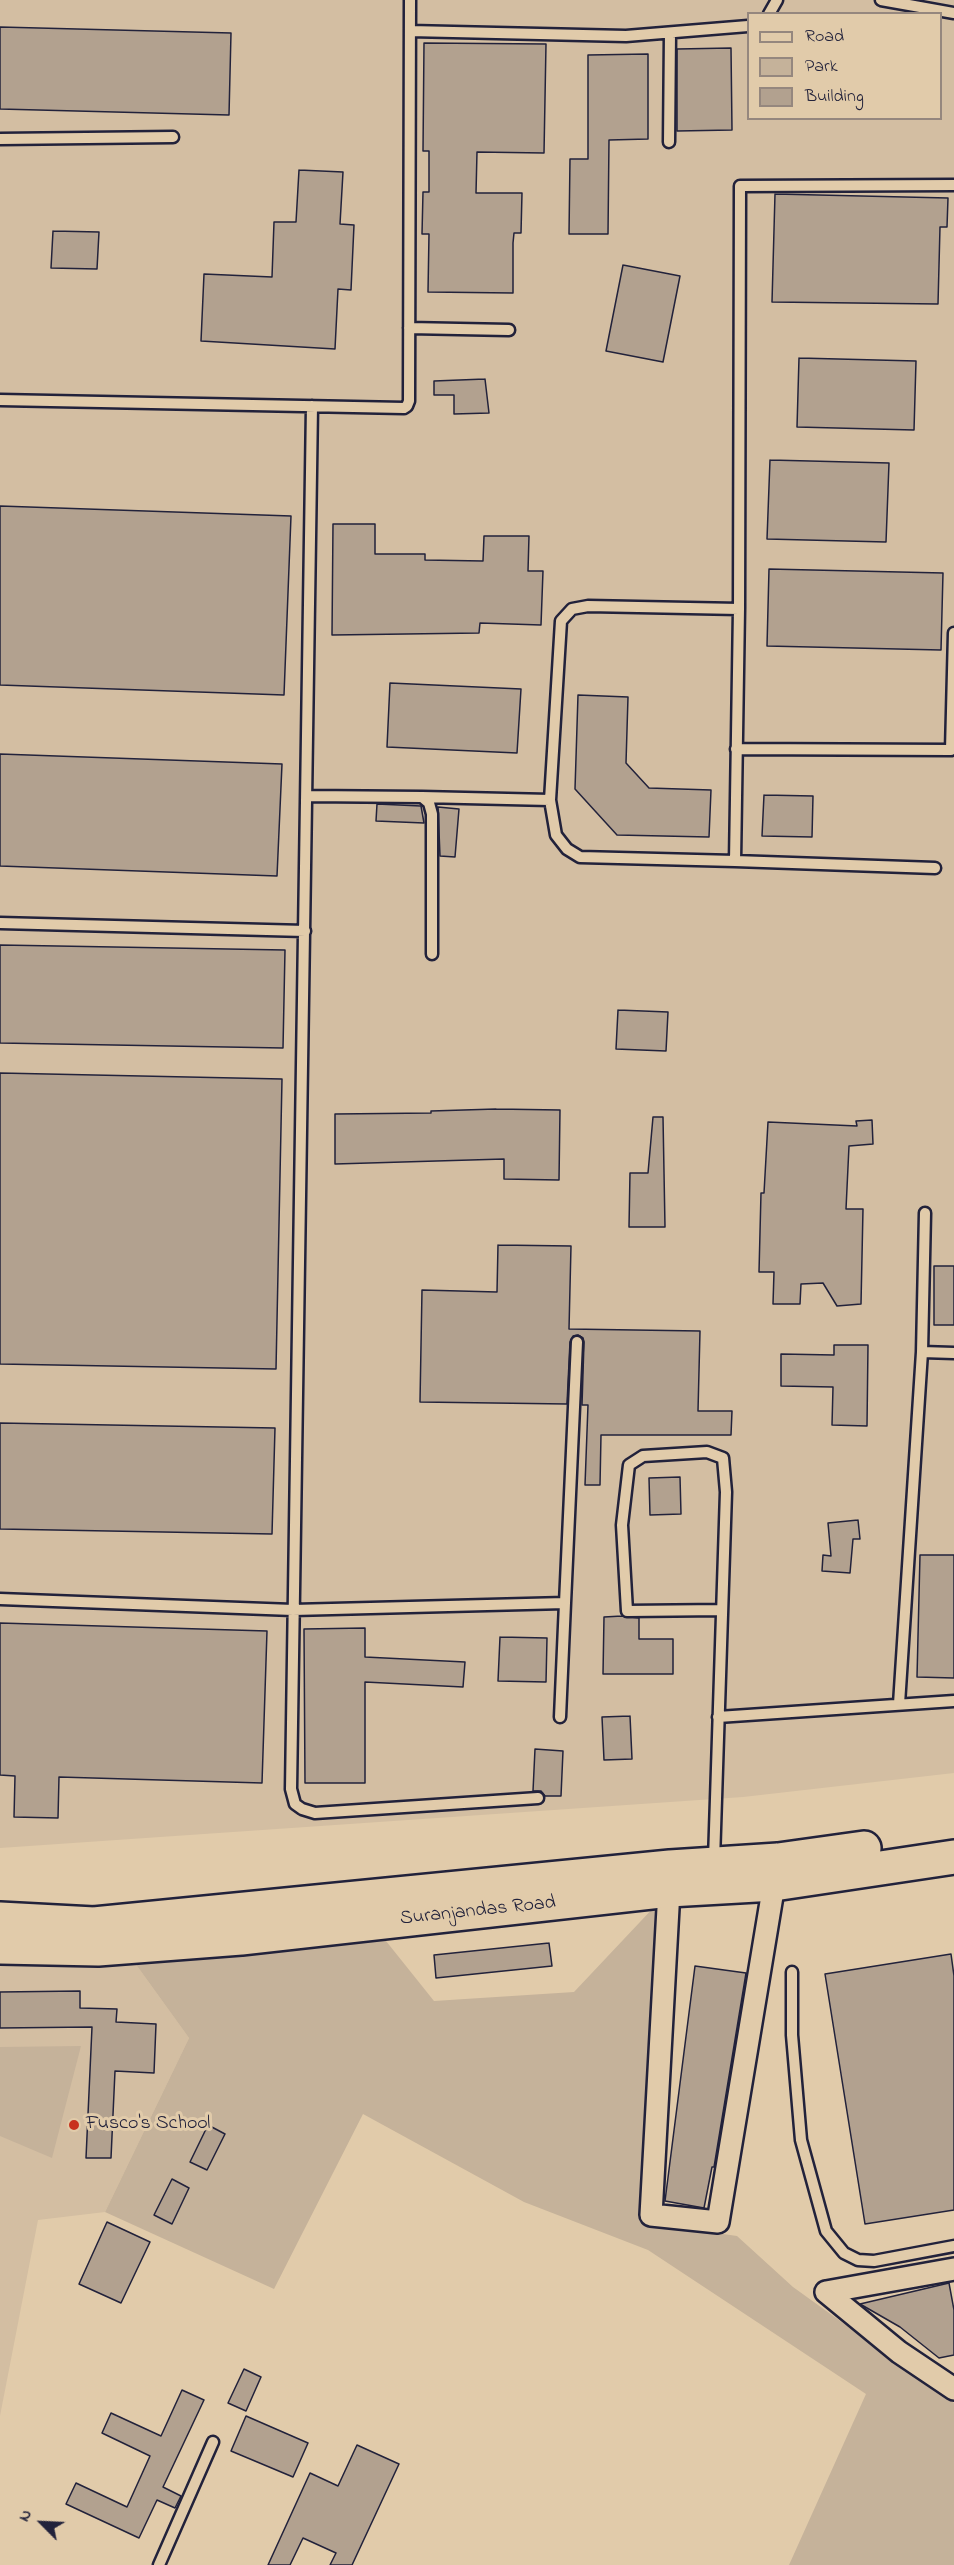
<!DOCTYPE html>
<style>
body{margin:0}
#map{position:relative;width:954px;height:2565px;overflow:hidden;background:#e1cbaa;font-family:"Indie Flower",sans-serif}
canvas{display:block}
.legend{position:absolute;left:747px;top:12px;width:195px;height:108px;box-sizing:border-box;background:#e1cbaa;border:2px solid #95877e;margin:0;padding:8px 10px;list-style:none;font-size:18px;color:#22223b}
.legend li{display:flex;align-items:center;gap:12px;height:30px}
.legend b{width:30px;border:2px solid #95877e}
.north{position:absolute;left:12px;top:2493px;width:60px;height:60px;-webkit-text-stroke:4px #e1cbaa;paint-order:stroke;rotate:294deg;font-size:16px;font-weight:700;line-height:24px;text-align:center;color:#22223b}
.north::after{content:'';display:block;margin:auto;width:21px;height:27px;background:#22223b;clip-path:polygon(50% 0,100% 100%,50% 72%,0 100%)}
</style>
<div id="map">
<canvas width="954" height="2565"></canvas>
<ul class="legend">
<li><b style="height:8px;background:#e1cbaa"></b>Road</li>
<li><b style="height:16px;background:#c5b29a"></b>Park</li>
<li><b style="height:16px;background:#b2a18f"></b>Building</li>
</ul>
<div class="north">N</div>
</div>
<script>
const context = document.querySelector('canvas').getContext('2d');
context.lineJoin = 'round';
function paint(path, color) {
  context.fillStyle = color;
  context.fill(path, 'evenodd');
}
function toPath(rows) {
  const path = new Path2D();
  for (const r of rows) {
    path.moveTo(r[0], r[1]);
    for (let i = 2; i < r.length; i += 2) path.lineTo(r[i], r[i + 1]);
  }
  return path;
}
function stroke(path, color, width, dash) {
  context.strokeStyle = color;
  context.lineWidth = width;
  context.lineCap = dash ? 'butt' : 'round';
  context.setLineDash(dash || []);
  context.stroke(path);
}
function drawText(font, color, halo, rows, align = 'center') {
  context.font = font + ' "Indie Flower",sans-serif';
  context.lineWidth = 6;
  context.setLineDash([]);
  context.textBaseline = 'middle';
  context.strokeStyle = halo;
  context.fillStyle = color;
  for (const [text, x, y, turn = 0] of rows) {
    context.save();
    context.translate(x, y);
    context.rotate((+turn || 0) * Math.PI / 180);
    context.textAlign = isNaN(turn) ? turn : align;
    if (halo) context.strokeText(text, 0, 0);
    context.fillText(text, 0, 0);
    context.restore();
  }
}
const built = toPath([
 [0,0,954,0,954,1773,743,1797,0,1848],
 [748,14,940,14,940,118,748,118],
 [0,1959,132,1959,189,2038,105,2212,38,2220,0,2416]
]);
const green = toPath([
 [656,1905,640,2222,737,2236,793,2287,954,2403,954,2565,789,2565,866,2394,648,2250,524,2202,363,2114,274,2289,105,2212,189,2038,132,1959,382,1936,434,2001,574,1992],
 [81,2046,52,2158,0,2136,0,2047]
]);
const building = toPath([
 [0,27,231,33,229,115,0,109,0,27],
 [424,43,546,44,544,153,477,152,476,193,522,193,521,233,514,233,513,243,513,293,428,292,429,234,422,234,423,192,429,192,429,151,423,151,424,43],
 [731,48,732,130,677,131,677,49,731,48],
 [648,54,648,139,609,140,608,234,569,234,570,159,588,159,588,55,648,54],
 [299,170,343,172,340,224,354,225,351,290,338,289,335,349,201,341,204,274,272,277,274,222,296,222,299,170],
 [775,194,948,198,947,227,940,227,938,304,772,302,775,194],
 [53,231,99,232,97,269,51,268,53,231],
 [623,265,680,276,663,362,606,351,623,265],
 [799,358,916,361,914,430,797,427,799,358],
 [485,379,489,413,454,414,454,395,434,395,434,381,485,379],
 [770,460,889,463,886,542,767,539,770,460],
 [0,506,291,516,284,695,0,685,0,506],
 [333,524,375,524,375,554,425,554,425,560,483,561,484,536,529,536,528,571,543,571,541,625,480,623,479,633,332,635,333,524],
 [769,569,943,573,941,650,767,646,769,569],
 [390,683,521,689,517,753,387,747,390,683],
 [578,695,628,697,626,763,649,788,711,790,709,837,617,835,575,789,578,695],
 [0,754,282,764,277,876,0,866,0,754],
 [764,795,813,796,812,837,762,836,764,795],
 [377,804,421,806,424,823,376,821,377,804],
 [438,807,459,809,455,857,440,856,438,807],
 [0,945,285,950,283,1048,0,1043,0,945],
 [618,1010,668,1012,666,1051,616,1049,618,1010],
 [0,1073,282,1079,276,1369,0,1364,0,1073],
 [496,1109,560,1110,559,1180,504,1179,504,1159,335,1164,335,1114,431,1113,431,1111,496,1109],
 [653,1117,663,1117,665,1227,629,1227,630,1173,648,1173,653,1117],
 [872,1120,873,1144,849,1146,846,1209,863,1209,861,1304,837,1306,823,1283,801,1284,800,1304,773,1304,774,1272,759,1272,761,1193,764,1193,768,1122,857,1126,856,1121,872,1120],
 [498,1245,571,1246,569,1329,700,1331,698,1411,732,1411,731,1435,601,1435,600,1485,585,1485,588,1405,582,1405,584,1342,583,1338,578,1335,573,1336,570,1342,567,1404,420,1402,422,1290,497,1292,498,1245],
 [934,1266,954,1266,954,1325,934,1325,934,1266],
 [834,1345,868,1345,867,1426,832,1425,833,1387,781,1386,781,1354,834,1355,834,1345],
 [0,1423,275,1428,272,1534,0,1529,0,1423],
 [680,1477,681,1514,650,1515,649,1478,680,1477],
 [858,1520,860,1539,853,1539,850,1573,822,1571,823,1555,831,1556,828,1523,858,1520],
 [920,1555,954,1555,954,1678,917,1677,920,1555],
 [622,1616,639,1618,639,1639,673,1639,673,1674,603,1674,604,1617,622,1616],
 [0,1623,267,1631,262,1783,59,1777,58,1818,14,1817,15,1776,0,1775,0,1623],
 [365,1628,365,1657,465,1662,463,1687,365,1682,365,1783,305,1783,304,1629,365,1628],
 [500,1637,547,1638,546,1682,498,1681,500,1637],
 [630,1716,632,1759,604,1760,602,1717,630,1716],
 [535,1749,563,1751,561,1796,545,1796,541,1791,533,1791,535,1749],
 [549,1943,552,1966,436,1978,434,1955,549,1943],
 [951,1954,954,1976,954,2210,865,2224,825,1974,951,1954],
 [695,1966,746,1973,714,2167,712,2167,704,2208,665,2201,695,1966],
 [80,1991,80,2008,117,2009,116,2022,156,2024,154,2073,115,2071,111,2158,86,2158,92,2027,0,2028,0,1992,80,1991],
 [208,2125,225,2134,207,2170,190,2162,208,2125],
 [172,2179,189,2188,172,2224,154,2215,172,2179],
 [107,2222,150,2242,121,2303,79,2284,107,2222],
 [949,2283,954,2310,954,2355,939,2358,900,2327,860,2304,949,2283],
 [244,2369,261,2377,246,2411,228,2403,244,2369],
 [182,2390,204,2400,163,2487,181,2496,175,2508,157,2500,139,2538,66,2504,76,2483,127,2507,150,2456,102,2433,111,2413,161,2436,182,2390],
 [246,2416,308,2443,293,2477,231,2451,246,2416],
 [357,2445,399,2464,352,2565,330,2565,336,2553,303,2538,290,2565,268,2565,310,2473,338,2486,357,2445]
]);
const lane = toPath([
 [881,0,954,13],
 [769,14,777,0],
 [410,31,626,36,748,26],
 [0,139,173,137],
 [669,142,670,34],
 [409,328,509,330],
 [0,400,404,408,407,406,409,401,410,0],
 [312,406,291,1789,295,1804,302,1809,315,1813,538,1798],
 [739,609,735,861,935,868],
 [736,749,951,750,954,633],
 [307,796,422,797,429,803,432,814,432,954],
 [422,797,550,800,561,621,572,609,588,606,739,609,740,186,954,185],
 [550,800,556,835,567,849,580,857,735,861],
 [0,923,305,931],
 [922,1352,954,1353],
 [0,1599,293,1610,565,1603,577,1342],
 [899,1704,922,1352,925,1213],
 [560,1717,565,1603],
 [718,1717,954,1701],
 [714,1860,726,1492,723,1458,707,1452,643,1456,629,1465,622,1525,627,1611,722,1610],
 [792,1972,792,2035,801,2140,826,2231,844,2253,858,2260,874,2261,954,2246],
 [159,2565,213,2442]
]);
const street = toPath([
 [669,1890,651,2215,718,2222,774,1884],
 [826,2292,899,2352,954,2389],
 [826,2292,954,2269]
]);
const primary = toPath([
 [0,1919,94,1924,670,1867,778,1860,864,1848],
 [0,1947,98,1949,241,1938,669,1890,774,1884,954,1857]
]);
const markers = [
 [74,2125,6,"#c8321e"]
];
const streetNames = [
 ["Suranjandas Road",478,1912,-6]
];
const poiNames = [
 ["Fusco's School",86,2125]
];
paint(built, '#d3bea2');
paint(green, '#c5b29a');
paint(building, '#b2a18f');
stroke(building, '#22223b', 1.5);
stroke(lane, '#22223b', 15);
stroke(street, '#22223b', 26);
stroke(primary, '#22223b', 38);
stroke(lane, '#e1cbaa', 10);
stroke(street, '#e1cbaa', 21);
stroke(primary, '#e1cbaa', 33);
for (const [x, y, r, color] of markers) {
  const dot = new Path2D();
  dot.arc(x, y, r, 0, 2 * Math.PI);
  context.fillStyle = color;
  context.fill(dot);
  stroke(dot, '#e1cbaa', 2);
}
drawText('20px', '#22223b', '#e1cbaa', streetNames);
drawText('20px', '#22223b', '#e1cbaa', poiNames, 'left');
</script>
